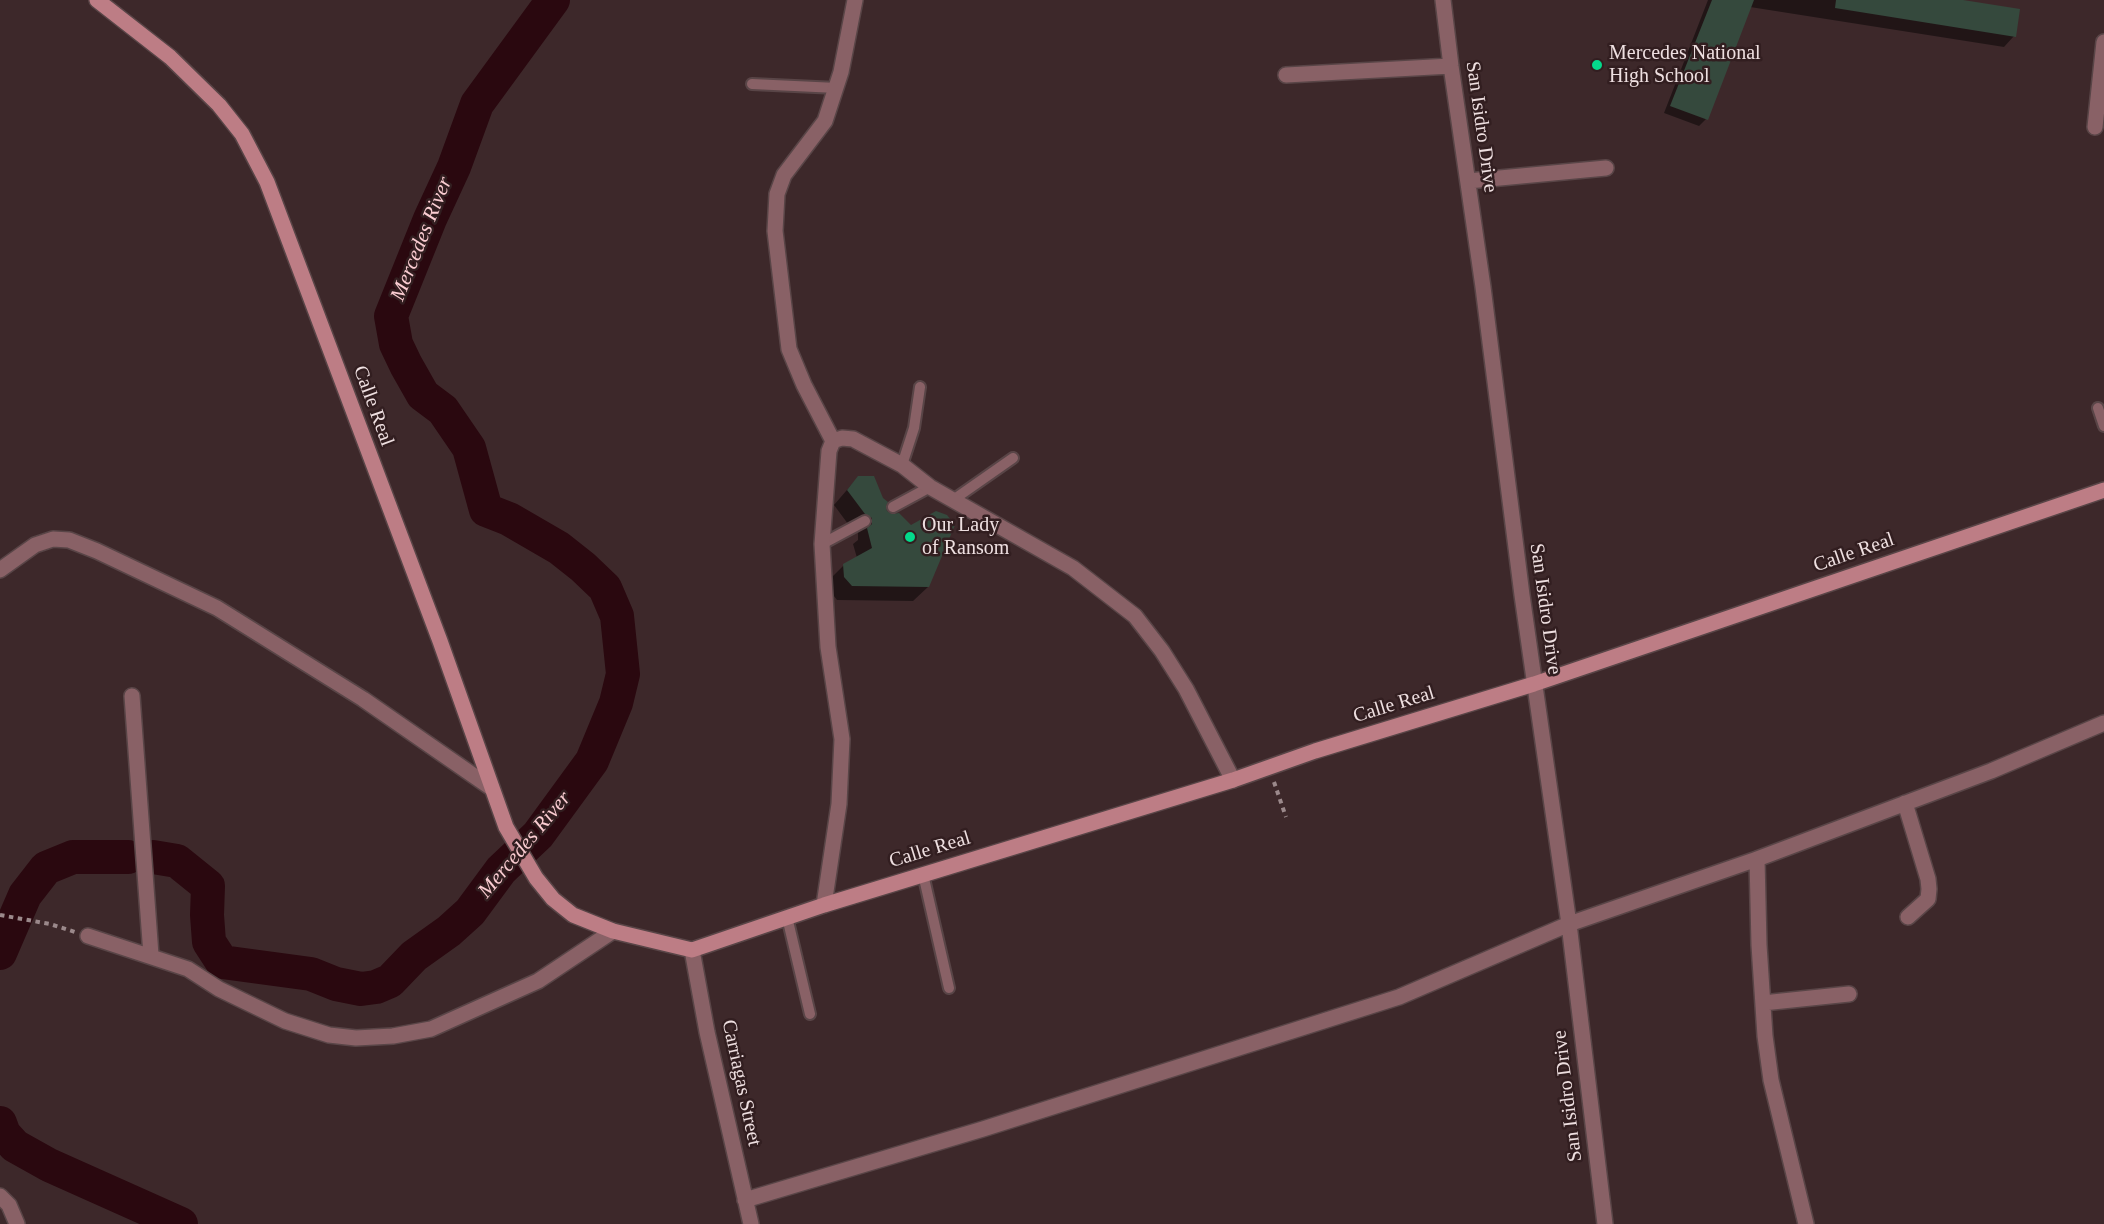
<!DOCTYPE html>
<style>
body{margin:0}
canvas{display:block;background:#3d282a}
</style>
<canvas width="2104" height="1224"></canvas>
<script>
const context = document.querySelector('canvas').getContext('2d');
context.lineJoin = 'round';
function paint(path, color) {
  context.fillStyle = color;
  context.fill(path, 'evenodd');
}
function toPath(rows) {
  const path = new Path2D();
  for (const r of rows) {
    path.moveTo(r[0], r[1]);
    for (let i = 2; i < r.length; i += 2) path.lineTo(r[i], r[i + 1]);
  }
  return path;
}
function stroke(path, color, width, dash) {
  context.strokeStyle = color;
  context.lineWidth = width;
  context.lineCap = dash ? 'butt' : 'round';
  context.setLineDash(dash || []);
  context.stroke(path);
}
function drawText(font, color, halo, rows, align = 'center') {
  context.font = font + ' "Times New Roman",serif';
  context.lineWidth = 5;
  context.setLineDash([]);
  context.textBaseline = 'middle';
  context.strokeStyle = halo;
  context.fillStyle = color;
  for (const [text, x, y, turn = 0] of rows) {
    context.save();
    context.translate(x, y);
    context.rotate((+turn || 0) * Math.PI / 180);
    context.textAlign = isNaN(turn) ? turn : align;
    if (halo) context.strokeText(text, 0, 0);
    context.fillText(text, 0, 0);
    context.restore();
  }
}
const shadow = toPath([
 [1708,0,1957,0,2014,36,2004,47,1750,7,1706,119,1699,126,1664,113],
 [858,477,884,506,928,587,913,601,837,600,830,591,829,580,844,565,857,558,853,544,858,540,858,533,851,528,834,505]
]);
const river = toPath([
 [153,857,177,861,208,886,207,915,209,942,222,962,311,974,336,984,361,989,376,987,390,981,414,956,449,931,470,912,501,870,538,835,592,761,616,703,623,674,617,616,605,588,583,567,559,548,509,519,486,510,469,448,443,410,423,395,406,365,396,344,391,316,430,219,454,167,477,104,553,0],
 [0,953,25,895,46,868,73,857,128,857],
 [0,1123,4,1134,15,1146,49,1165,181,1224]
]);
const building = toPath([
 [1712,0,1754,0,1708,120,1670,106],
 [1836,0,1963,0,2020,9,2016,37,1835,8],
 [858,476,874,476,883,498,888,502,886,506,887,511,892,514,899,513,911,525,936,511,947,515,955,525,929,587,852,586,844,577,843,564,872,548,867,528,872,524,872,518,865,514,847,490]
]);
const path = toPath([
 [1274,782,1286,817],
 [0,915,50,924,75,932]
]);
const lane = toPath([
 [752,84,837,88],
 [2098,408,2104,426],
 [902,465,914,428,920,387],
 [953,500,1013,458],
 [893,507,930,487],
 [822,544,865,521],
 [923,874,949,988],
 [787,917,810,1014]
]);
const street = toPath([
 [1443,0,1451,66,1483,287,1522,595,1569,924,1605,1224],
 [1286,75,1451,66],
 [2095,127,2104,42],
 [1468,181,1606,168],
 [833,441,804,385,789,349,775,231,777,194,784,175,825,121,841,72,855,0],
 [0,570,35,545,53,539,69,540,97,551,217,608,363,699,490,787],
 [132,696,151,955],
 [1905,803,1928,879,1929,889,1928,899,1908,917],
 [1757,859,1759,945,1765,1036,1771,1080,1806,1224],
 [824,905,839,804,842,739,828,647,822,544,829,451,833,441,842,438,853,439,902,465,930,487,1073,568,1135,616,1162,651,1186,689,1233,780],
 [88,936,188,969,219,989,285,1021,329,1035,356,1038,393,1036,431,1029,538,981,613,931],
 [692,950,707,1032,751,1224],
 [1763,1003,1849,994],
 [0,1196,9,1205,17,1224],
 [745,1200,983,1129,1399,997,1569,924,1757,859,1991,771,2104,723]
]);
const secondary = toPath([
 [97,0,170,57,219,105,242,134,267,182,440,641,506,827,536,878,553,899,573,915,613,931,692,950,824,905,1233,780,1315,751,1534,684,2104,490]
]);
const markers = [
 [1597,65,6,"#04d98b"],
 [910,537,6,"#04d98b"]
];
const poiNames = [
 ["Mercedes National",1609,54],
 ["High School",1609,77],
 ["Our Lady",922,526],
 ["of Ransom",922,549]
];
const streetNames = [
 ["San Isidro Drive",1481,127,82],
 ["Calle Real",373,406,70],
 ["Calle Real",1854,553,-19],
 ["San Isidro Drive",1545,609,82],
 ["Calle Real",1394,705,-17],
 ["Calle Real",930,850,-17],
 ["Carriagas Street",741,1083,78],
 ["San Isidro Drive",1568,1096,-97]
];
const waterNames = [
 ["Mercedes River",422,239,-68],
 ["Mercedes River",525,845,-50]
];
paint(shadow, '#0007');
stroke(river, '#2a080f', 34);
paint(building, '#35493d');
stroke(lane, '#594547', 14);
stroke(street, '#594547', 18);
stroke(secondary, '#594547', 18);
stroke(path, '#9b898b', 4, [4.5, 4.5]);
stroke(lane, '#896166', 10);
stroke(street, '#896166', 15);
stroke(secondary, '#bd7d85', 15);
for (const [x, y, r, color] of markers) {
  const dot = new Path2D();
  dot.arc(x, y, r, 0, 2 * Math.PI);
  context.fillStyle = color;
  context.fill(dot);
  stroke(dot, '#321e20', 2);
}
drawText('20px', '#eedfe0', '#321e20', poiNames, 'left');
drawText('20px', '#eedfe0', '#321e20', streetNames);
drawText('italic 21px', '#fbcdd2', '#321e20', waterNames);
</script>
